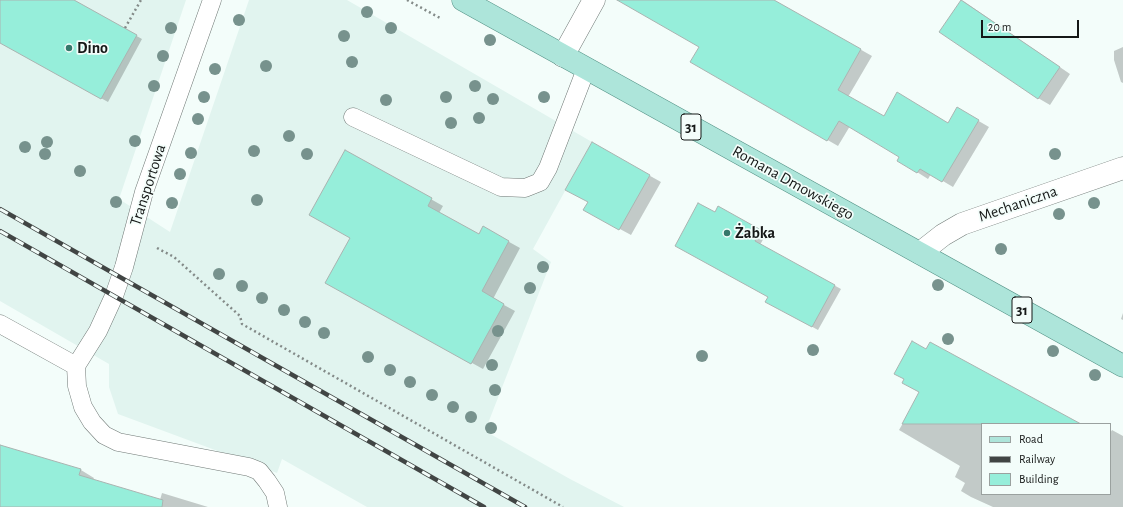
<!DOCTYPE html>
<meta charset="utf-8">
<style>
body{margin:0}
#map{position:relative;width:1123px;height:507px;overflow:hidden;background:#f3fdfa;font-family:"Alegreya Sans",sans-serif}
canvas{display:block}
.legend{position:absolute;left:981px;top:423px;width:130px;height:72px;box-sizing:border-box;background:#f3fdfa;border:1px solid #9aa19f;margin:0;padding:5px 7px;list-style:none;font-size:12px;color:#151817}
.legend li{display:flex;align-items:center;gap:8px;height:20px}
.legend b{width:20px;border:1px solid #9aa19f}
.scale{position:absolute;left:981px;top:20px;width:98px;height:18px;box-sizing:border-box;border:2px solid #151817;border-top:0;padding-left:5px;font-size:12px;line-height:14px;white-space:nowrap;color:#151817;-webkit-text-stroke:3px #f3fdfa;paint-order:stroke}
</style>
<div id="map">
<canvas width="1123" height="507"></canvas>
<ul class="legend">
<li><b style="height:5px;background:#ade5da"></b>Road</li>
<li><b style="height:5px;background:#414544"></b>Railway</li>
<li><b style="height:11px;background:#96eeda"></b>Building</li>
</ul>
<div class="scale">20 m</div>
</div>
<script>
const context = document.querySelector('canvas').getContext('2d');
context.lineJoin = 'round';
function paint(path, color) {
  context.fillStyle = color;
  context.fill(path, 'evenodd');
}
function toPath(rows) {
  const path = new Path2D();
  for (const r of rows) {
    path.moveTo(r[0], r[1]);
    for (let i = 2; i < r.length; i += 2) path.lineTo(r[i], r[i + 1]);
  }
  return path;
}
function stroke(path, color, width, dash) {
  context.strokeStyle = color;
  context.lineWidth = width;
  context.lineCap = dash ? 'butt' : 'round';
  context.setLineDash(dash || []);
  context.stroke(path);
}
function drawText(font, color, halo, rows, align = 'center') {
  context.font = font + ' "Alegreya Sans",sans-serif';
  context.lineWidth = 3.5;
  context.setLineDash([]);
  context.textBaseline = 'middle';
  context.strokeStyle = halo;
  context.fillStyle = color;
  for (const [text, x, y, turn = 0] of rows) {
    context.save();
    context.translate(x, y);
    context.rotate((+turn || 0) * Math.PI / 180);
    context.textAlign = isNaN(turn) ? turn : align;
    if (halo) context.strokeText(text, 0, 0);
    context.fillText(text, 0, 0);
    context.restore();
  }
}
const built = toPath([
 [0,0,186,0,119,199,170,232,249,0,347,0,592,142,533,249,551,262,485,431,570,479,624,507,367,507,282,459,277,473,118,414,109,387,109,364,0,301]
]);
const shadow = toPath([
 [0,0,72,0,142,39,108,102,0,42],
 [632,0,773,0,872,56,848,97,884,117,949,124,958,109,989,127,953,187,931,174,928,179,898,160,900,157,850,126,838,146,692,62,701,47],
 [962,0,1070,74,1050,105,1038,98],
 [1123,47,1123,83,1121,82,1114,60,1114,51],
 [593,144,661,182,631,235,596,216],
 [346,151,443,206,439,213,479,235,484,228,520,248,493,299,515,311,483,369,338,289,352,238],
 [718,208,766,234,760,245,841,289,818,330,767,302,770,297,716,213],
 [1123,313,1123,320,1121,319],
 [921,392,1078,424,982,424,982,494,1110,494,1110,433,1112,430,1123,436,1123,507,993,507,971,497,961,491,965,483,955,477,960,466,899,430],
 [0,446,81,470,94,478,93,480,160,500,162,493,208,507,0,507]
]);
const building = toPath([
 [0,0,74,0,137,35,101,99,0,43,0,0],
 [617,0,774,0,861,49,838,90,884,116,897,92,948,123,957,107,979,120,942,182,920,169,917,173,897,161,899,157,839,121,827,141,690,62,699,47,617,0],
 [961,0,1060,67,1038,99,939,32,961,0],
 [592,142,650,175,619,230,583,210,588,202,565,190,592,142],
 [345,150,432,198,428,206,479,234,483,226,509,241,482,291,504,304,471,364,325,283,350,238,309,215,345,150],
 [698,203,715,212,718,206,761,230,755,241,835,285,812,327,765,302,768,297,675,246,698,203],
 [912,341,926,349,930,342,1081,424,902,424,919,392,902,383,904,379,894,374,912,341],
 [0,445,81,469,79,475,163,500,162,507,0,507,0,445]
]);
const path = toPath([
 [407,0,440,18],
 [125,28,141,0],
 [157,248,174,257,240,316,242,324,563,507]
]);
const lane = toPath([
 [353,117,501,187,525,188,540,182,548,168,586,69],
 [0,324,76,366],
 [76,366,98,331,114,296,124,267,144,192,212,0],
 [76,366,77,386,83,407,92,422,104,435,118,442,249,467,259,471,267,481,275,493,278,507]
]);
const street = toPath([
 [563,56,594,0],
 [920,253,943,235,962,224,1123,168]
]);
const primary = toPath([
 [463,0,1123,366]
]);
const rail = toPath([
 [0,209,525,507],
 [0,231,484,507]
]);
const trees = [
 [367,12],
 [239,20],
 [171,28],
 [391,28],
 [344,36],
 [490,40],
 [163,56],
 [352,62],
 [266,66],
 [215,69],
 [154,86],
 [475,86],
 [204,97],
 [446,97],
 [544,97],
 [493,99],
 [386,100],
 [479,118],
 [198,119],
 [451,123],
 [289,136],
 [135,141],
 [47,142],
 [25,147],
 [254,151],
 [191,153],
 [45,154],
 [307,154],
 [1055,154],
 [80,171],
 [180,174],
 [257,200],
 [116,202],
 [172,203],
 [1094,203],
 [1059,214],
 [1001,249],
 [543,267],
 [219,274],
 [938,285],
 [242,286],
 [530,288],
 [262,298],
 [284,310],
 [305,322],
 [498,331],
 [324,333],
 [948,339],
 [813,350],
 [1053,351],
 [702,356],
 [368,357],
 [492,365],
 [390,370],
 [1095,375],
 [410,382],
 [495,390],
 [432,395],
 [453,407],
 [471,417],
 [491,428]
];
const markers = [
 [69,48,4,"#35786b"],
 [727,233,4,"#35786b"]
];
const shields = [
 [691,127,20],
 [1022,310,20]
];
const shieldNames = [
 ["31",691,127],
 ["31",1022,310]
];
const poiNames = [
 ["Dino",77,48],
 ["Żabka",735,233]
];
const streetNames = [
 ["Romana Dmowskiego",793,183,29],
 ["Transportowa",148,185,-72],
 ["Mechaniczna",1018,204,-19]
];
paint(built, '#e1f4ef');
paint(shadow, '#0003');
paint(building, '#96eeda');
stroke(building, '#aab4b1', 1);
stroke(lane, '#707976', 19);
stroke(street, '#707976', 23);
stroke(primary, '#559286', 23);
stroke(path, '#838a88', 2.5, [2, 3]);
stroke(lane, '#fff', 18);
stroke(street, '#fff', 22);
stroke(primary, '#ade5da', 22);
stroke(rail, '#414544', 4.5);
stroke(rail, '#f3fdfa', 3, [9]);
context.fillStyle = '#77928d';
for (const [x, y] of trees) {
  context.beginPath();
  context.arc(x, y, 6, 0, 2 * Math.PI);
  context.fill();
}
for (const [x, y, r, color] of markers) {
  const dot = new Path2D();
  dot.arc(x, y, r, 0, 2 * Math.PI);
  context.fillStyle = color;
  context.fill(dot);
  stroke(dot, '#f3fdfa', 1.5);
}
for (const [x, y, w] of shields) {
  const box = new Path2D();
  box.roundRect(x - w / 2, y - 13, w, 26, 3);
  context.fillStyle = '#f3fdfa';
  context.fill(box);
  stroke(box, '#151817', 1);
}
drawText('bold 15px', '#151817', null, shieldNames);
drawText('bold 16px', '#151817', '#f3fdfa', poiNames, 'left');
drawText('16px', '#151817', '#f3fdfa', streetNames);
</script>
